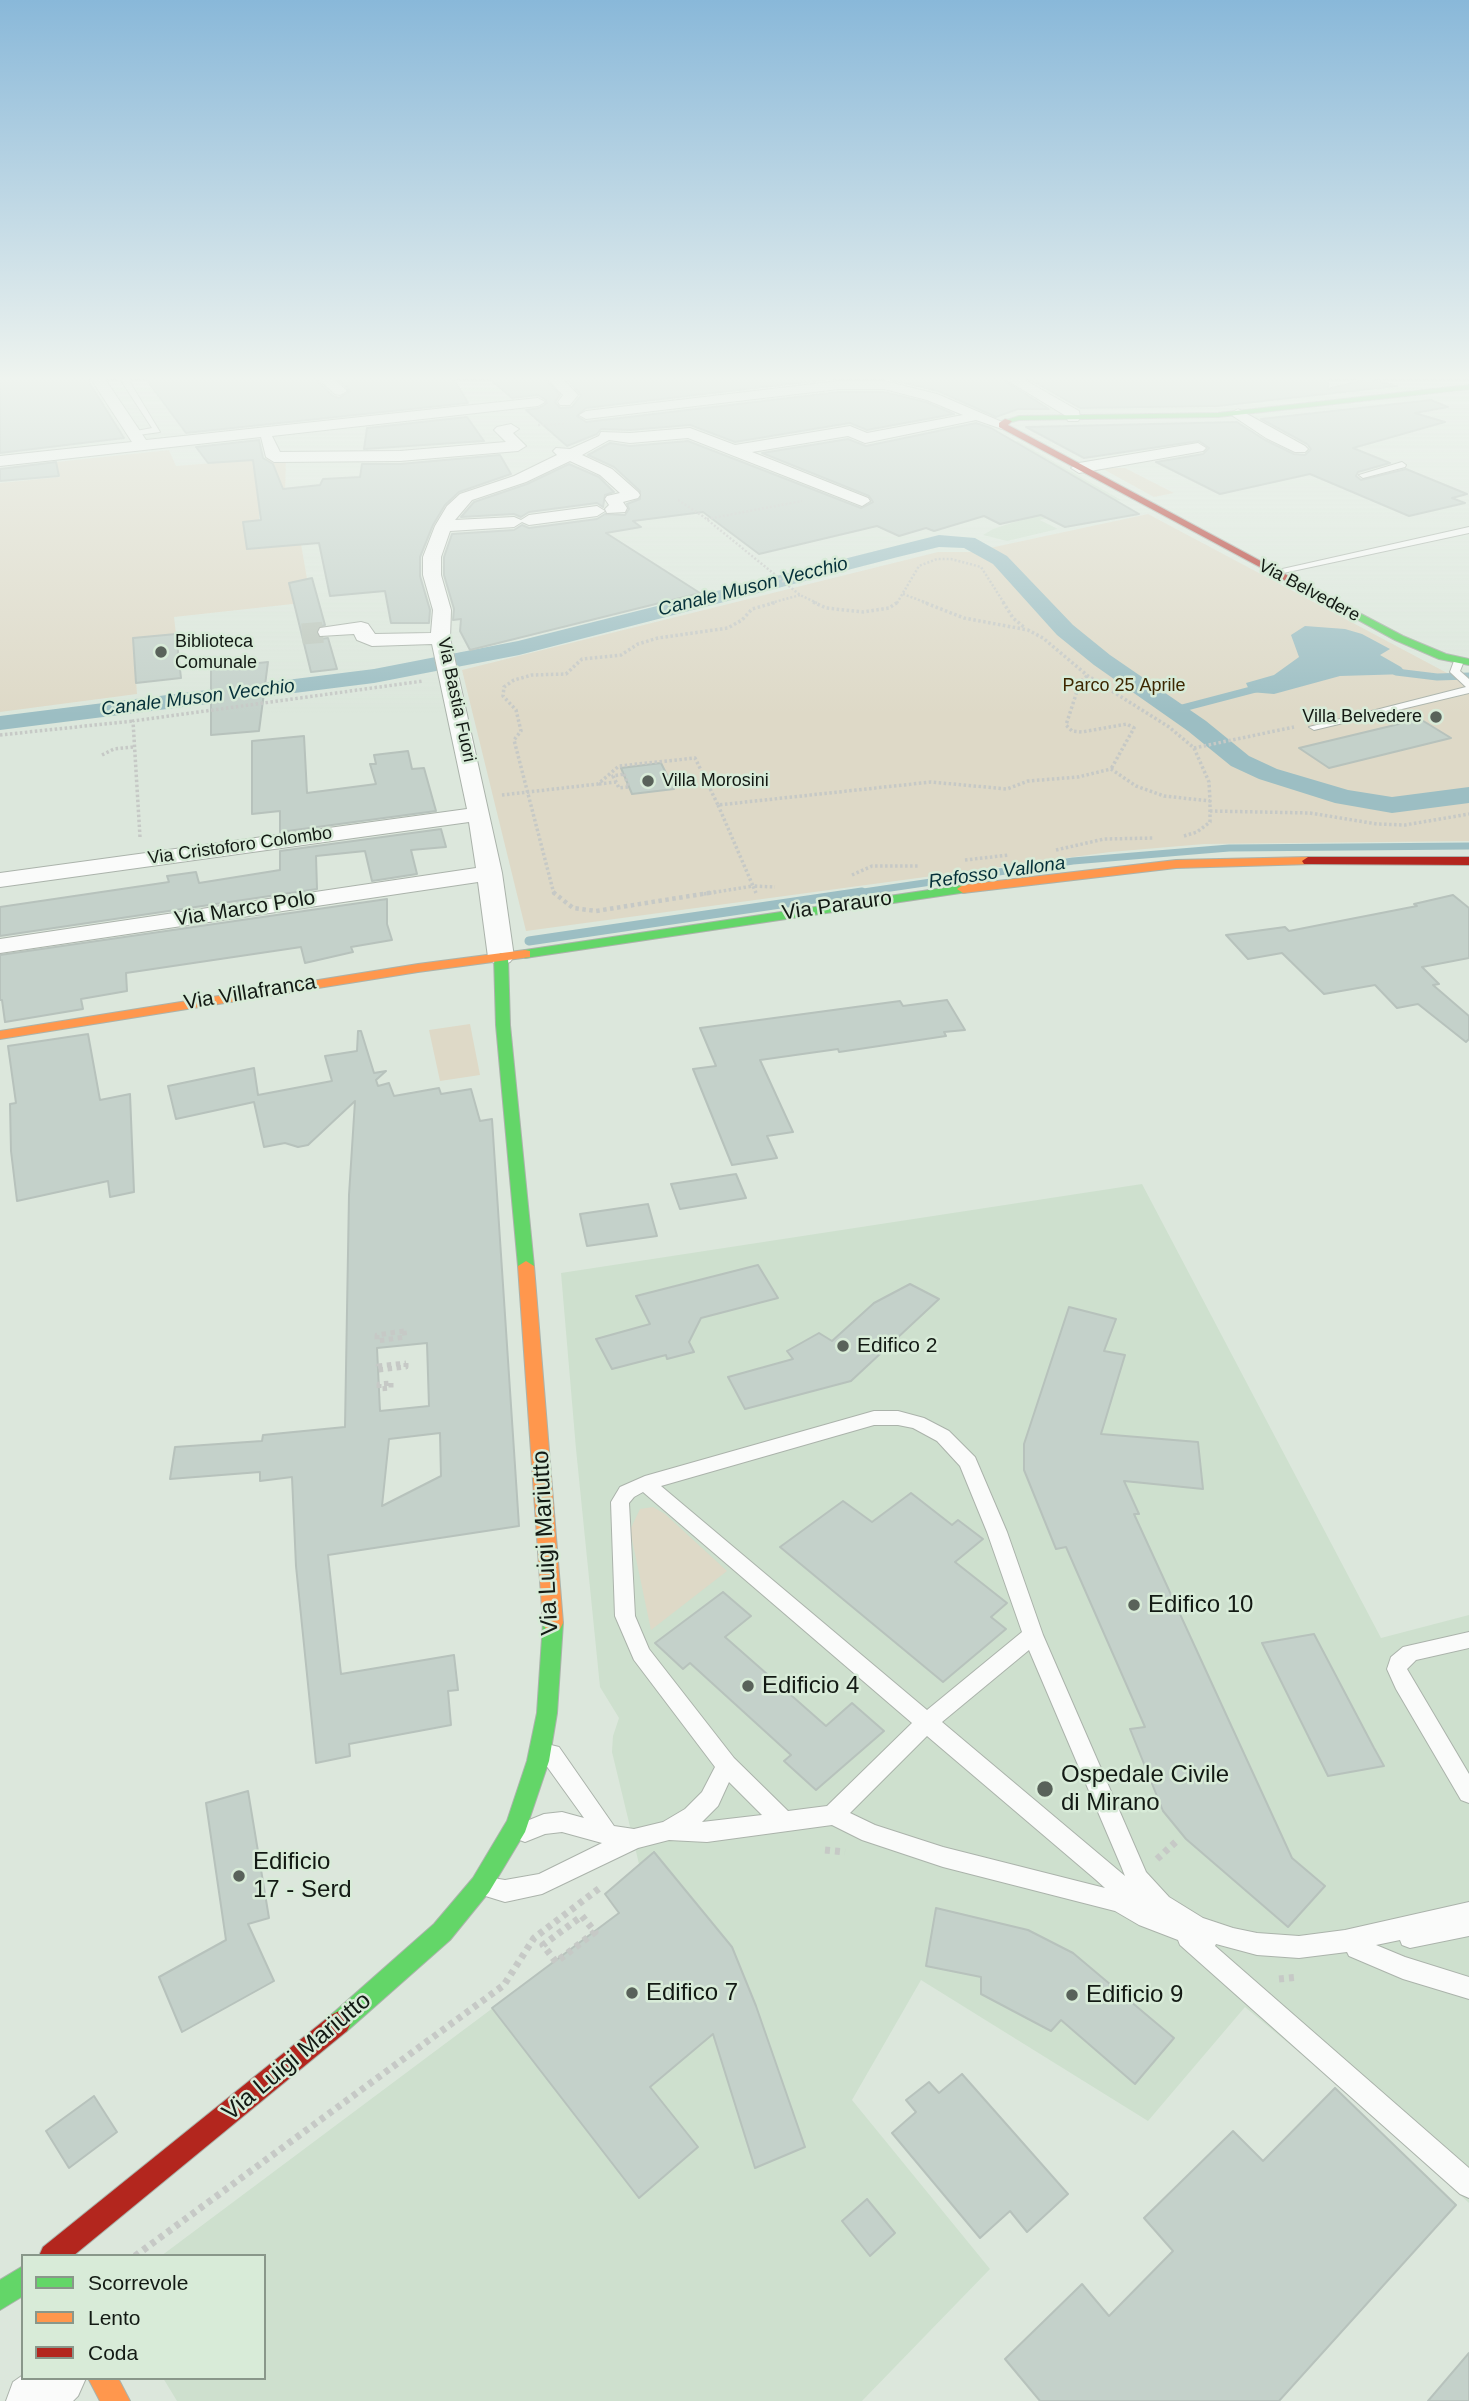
<!DOCTYPE html>
<style>
body{margin:0}
#map{position:relative;width:1469px;height:2401px;overflow:hidden;background:#dce7dc;font-family:Helvetica,sans-serif}
canvas{display:block}
.legend{position:absolute;left:21px;top:2254px;width:245px;height:126px;box-sizing:border-box;background:#d8ebd8;border:2px solid #89978a;margin:0;padding:9px 12px;list-style:none;font-size:21px;color:#131a14}
.legend li{display:flex;align-items:center;gap:14px;height:35px}
.legend b{width:35px;border:2px solid #89978a}
</style>
<div id="map">
<canvas width="1469" height="2401"></canvas>
<ul class="legend">
<li><b style="height:9px;background:#63d668"></b>Scorrevole</li>
<li><b style="height:9px;background:#ff974d"></b>Lento</li>
<li><b style="height:9px;background:#b3261e"></b>Coda</li>
</ul>
</div>
<script>
const context = document.querySelector('canvas').getContext('2d');
context.lineJoin = 'round';
function paint(path, color) {
  context.fillStyle = color;
  context.fill(path, 'evenodd');
}
function toPath(rows) {
  const path = new Path2D();
  for (const r of rows) {
    path.moveTo(r[0], r[1]);
    for (let i = 2; i < r.length; i += 2) path.lineTo(r[i], r[i + 1]);
  }
  return path;
}
function stroke(path, color, width, dash) {
  context.strokeStyle = color;
  context.lineWidth = width;
  context.lineCap = dash ? 'butt' : 'round';
  context.setLineDash(dash || []);
  context.stroke(path);
}
function drawText(font, color, halo, rows, align = 'center') {
  context.font = font + ' Helvetica,sans-serif';
  context.lineWidth = 5;
  context.setLineDash([]);
  context.textBaseline = 'middle';
  context.strokeStyle = halo;
  context.fillStyle = color;
  for (const [text, x, y, turn = 0] of rows) {
    context.save();
    context.translate(x, y);
    context.rotate((+turn || 0) * Math.PI / 180);
    context.textAlign = isNaN(turn) ? turn : align;
    if (halo) context.strokeText(text, 0, 0);
    context.fillText(text, 0, 0);
    context.restore();
  }
}
const built = toPath([
 [1018,441,1121,500,1040,520,1058,529,1007,541,983,535,993,529,1043,513,1008,444],
 [1142,1184,1381,1638,1469,1615,1469,2203,1353,2097,1245,2007,1148,2121,921,1980,852,2100,990,2269,862,2401,177,2401,163,2378,264,2378,264,2256,161,2256,620,1913,605,1894,639,1864,612,1752,613,1736,619,1718,600,1687,576,1449,561,1273]
]);
const green = toPath([
 [169,450,176,466,286,457,285,497,259,499,259,520,243,522,247,548,301,544,311,602,174,617,176,634,133,639,137,694,0,712,0,483,60,477,56,462],
 [1111,468,1125,468,1174,493,1154,497,1103,469],
 [1148,514,1449,674,1469,678,1469,841,1204,844,1110,852,526,931,462,670,938,552,971,552],
 [470,1024,480,1075,440,1081,429,1030],
 [653,1507,665,1514,727,1571,651,1630,630,1530,640,1509]
]);
const water = toPath([
 [1305,626,1345,629,1362,634,1390,649,1380,655,1401,667,1407,674,1340,676,1274,694,1250,692,1246,683,1274,675,1299,657,1291,635]
]);
const streamFar1 = toPath([
 [1396,672,1437,677,1469,676],
 [1175,710,1259,688],
 [850,894,1073,861,1229,848,1469,846]
]);
const stream = toPath([
 [529,941,862,892]
]);
const canal = toPath([
 [939,535,975,538,1007,556,1073,625,1110,655,1206,721,1249,756,1277,769,1348,790,1392,797,1469,787,1469,803,1392,813,1335,803,1259,779,1231,766,1188,731,1094,665,1057,635,993,564,964,548,939,547,898,557,519,655,374,683,0,730,0,716,374,669,518,641,939,535]
]);
const building = toPath([
 [0,379,87,379,124,438,0,453,0,379],
 [146,379,315,379,333,396,339,398,350,391,338,379,454,379,468,403,186,433,146,379],
 [490,379,545,379,560,395,555,402,560,408,572,407,581,395,567,379,831,379,586,408,577,416,586,422,839,392,884,392,926,402,954,414,867,430,850,423,735,442,690,425,630,430,601,429,597,434,567,446,526,410,539,408,547,403,546,400,538,395,512,398,490,379],
 [888,379,1002,379,1049,409,1018,409,996,417,938,391,888,379],
 [1029,379,1328,379,1328,389,1367,379,1397,386,1218,406,1080,408,1029,379],
 [1431,400,1448,407,1415,413,1445,422,1353,448,1390,463,1358,472,1356,476,1361,480,1406,469,1467,494,1452,498,1465,503,1409,516,1310,474,1220,494,1156,462,1203,454,1209,448,1199,441,1084,458,1026,427,1237,422,1265,440,1294,454,1305,455,1311,449,1307,444,1261,419,1431,400],
 [467,417,484,441,364,449,367,428,467,417],
 [976,423,991,428,1139,514,1065,527,1041,515,1000,524,984,516,934,531,926,528,899,536,877,526,759,554,703,512,633,521,641,527,606,533,700,593,470,650,460,631,461,619,453,620,454,609,444,575,444,557,452,534,514,530,522,525,529,528,597,519,605,514,625,515,629,509,627,504,640,499,640,491,614,467,588,455,610,443,630,446,688,441,861,508,873,502,869,496,762,453,848,439,866,446,976,423],
 [259,440,263,458,273,464,283,489,320,485,323,479,360,477,362,464,400,464,500,455,511,474,459,492,445,505,433,525,420,557,420,576,430,610,429,623,391,623,385,591,330,596,319,543,247,549,243,522,261,520,253,460,208,463,196,447,259,440],
 [56,462,59,476,0,481,0,469,56,462],
 [569,464,599,477,614,492,605,495,603,507,597,503,529,512,521,517,514,514,461,517,474,502,527,484,569,464],
 [312,578,325,625,318,627,316,633,320,639,328,638,337,669,311,672,289,583,312,578],
 [176,634,181,678,136,683,133,638,176,634],
 [268,662,259,731,211,735,211,668,268,662],
 [1420,719,1451,738,1329,768,1299,748,1420,719],
 [304,736,307,793,376,784,370,764,376,764,374,755,408,751,412,769,424,768,436,811,280,832,280,811,252,814,252,741,304,736],
 [661,763,674,789,632,794,621,768,661,763],
 [441,829,446,847,411,850,417,874,372,881,365,851,316,856,317,889,0,936,0,907,169,882,167,876,196,872,199,883,280,870,280,851,441,829],
 [1453,895,1469,908,1469,958,1422,967,1439,984,1433,985,1469,1016,1469,1039,1466,1042,1418,1004,1397,1008,1375,985,1324,994,1282,953,1248,959,1226,935,1285,927,1289,931,1417,906,1414,904,1453,895],
 [387,899,387,924,392,940,351,947,353,952,305,963,301,947,126,973,127,991,81,999,83,1009,5,1022,2,1000,0,1000,0,955,387,899],
 [947,1000,965,1030,944,1032,946,1036,839,1052,838,1049,760,1060,793,1132,767,1136,777,1158,732,1165,693,1069,716,1066,700,1028,900,1001,903,1006,947,1000],
 [358,1031,361,1031,374,1073,386,1071,376,1080,378,1086,389,1083,394,1096,439,1088,441,1094,471,1089,480,1121,492,1119,519,1526,328,1555,341,1674,454,1655,458,1690,448,1691,451,1725,349,1744,350,1756,316,1763,296,1566,292,1477,260,1481,260,1472,170,1479,175,1447,262,1441,263,1435,345,1427,349,1195,355,1101,308,1145,298,1147,285,1143,264,1147,254,1102,176,1119,168,1086,254,1068,258,1095,332,1081,325,1056,357,1051,358,1031],
 [427,1343,429,1406,380,1411,377,1348,427,1343],
 [440,1433,441,1476,382,1506,389,1439,440,1433],
 [88,1034,100,1100,130,1094,134,1192,110,1197,108,1181,17,1201,11,1151,10,1104,16,1103,8,1046,88,1034],
 [736,1174,746,1198,680,1209,671,1184,736,1174],
 [648,1204,657,1236,587,1246,580,1214,648,1204],
 [758,1265,778,1298,701,1318,689,1342,694,1352,667,1359,666,1355,612,1369,596,1339,650,1324,636,1296,758,1265],
 [910,1284,939,1299,851,1381,745,1409,728,1377,793,1359,787,1351,819,1333,832,1341,874,1303,910,1284],
 [1069,1307,1116,1319,1104,1351,1125,1355,1101,1434,1198,1442,1203,1489,1124,1481,1139,1514,1134,1514,1292,1858,1325,1886,1288,1927,1186,1839,1163,1811,1130,1729,1145,1727,1066,1547,1056,1549,1024,1470,1024,1444,1069,1307],
 [911,1493,952,1525,958,1520,983,1539,955,1562,1007,1603,991,1617,1006,1629,943,1682,780,1547,843,1501,872,1522,911,1493],
 [723,1592,751,1616,725,1637,826,1726,852,1703,884,1731,816,1790,784,1761,791,1755,690,1663,683,1669,655,1643,723,1592],
 [1314,1634,1374,1748,1384,1766,1328,1776,1262,1643,1314,1634],
 [248,1791,269,1918,248,1924,274,1981,182,2032,159,1977,226,1940,206,1803,248,1791],
 [654,1852,732,1947,756,2006,805,2147,755,2168,713,2034,650,2087,698,2147,639,2198,492,2008,619,1913,605,1894,654,1852],
 [936,1908,1028,1930,1073,1953,1174,2038,1135,2084,1061,2020,1051,2031,981,1994,981,1977,926,1966,936,1908],
 [962,2074,1068,2194,1027,2232,1010,2211,980,2238,892,2133,916,2112,906,2100,929,2082,939,2093,962,2074],
 [1335,2088,1456,2205,1279,2401,1040,2401,1005,2359,1082,2284,1109,2316,1173,2251,1144,2218,1233,2131,1263,2161,1335,2088],
 [94,2096,117,2132,69,2168,46,2131,94,2096],
 [867,2199,895,2233,870,2256,842,2221,867,2199],
 [1469,2353,1469,2401,1428,2401,1469,2353]
]);
const streetTunnel = toPath([
 [302,634,327,632]
]);
const pathFar4 = toPath([
 [1279,379,1289,383],
 [538,425,564,424],
 [678,500,704,517,800,595,817,603],
 [707,519,802,501],
 [903,594,927,603],
 [771,603,800,595],
 [897,603,919,566,937,559,951,559,981,567,1004,603]
]);
const pathFar3 = toPath([
 [813,602,826,608,863,612,889,608,898,602],
 [1003,602,1013,618,1025,628],
 [1087,676,1080,682,1066,725,1072,731,1082,732,1127,724,1134,728,1111,769],
 [0,735,133,721],
 [1194,748,1294,727],
 [102,755,114,749,134,747],
 [624,774,629,787,619,788,613,776,624,774],
 [599,784,616,782],
 [502,795,598,784,619,766,695,758,718,805,931,782,1007,789,1028,781,1078,777,1111,769,1136,786,1164,796,1210,801,1209,782,1194,748,1169,727,1088,676,1043,638,1028,630,964,618,923,602],
 [718,805,753,886,775,887],
 [1210,811,1310,813,1377,824,1405,825,1469,814],
 [1184,836,1197,832,1210,822,1210,801],
 [140,837,133,721,423,681],
 [1056,850,1104,839,1154,838],
 [965,860,1009,855],
 [852,875,872,866,919,866],
 [554,894,514,740,521,731,516,710,503,696,504,687,514,680,532,675,566,674,582,659,621,655,638,644,658,638,728,628,742,620,752,609,777,602],
 [704,894,753,886,756,893]
]);
const pathFar2 = toPath([
 [553,892,573,908,596,911,715,892]
]);
const pathFar1 = toPath([
 [404,1331,405,1337,377,1341,377,1335,404,1331],
 [406,1363,406,1367,378,1370,378,1366,406,1363],
 [391,1383,391,1388,379,1389,379,1384,391,1383]
]);
const path = toPath([
 [825,1850,845,1852],
 [1157,1859,1179,1839],
 [582,1916,595,1932,556,1962,543,1945,582,1916],
 [1279,1979,1298,1977],
 [135,2256,504,1985,534,1938,601,1887]
]);
const lane = toPath([
 [120,379,128,379,160,432,131,436,131,432,152,428,120,379],
 [1402,462,1406,465,1405,467,1363,478,1359,475,1402,462],
 [1469,527,1469,533,1274,575,1269,572,1469,527],
 [1459,658,1464,661,1460,671,1469,679,1469,693,1314,730,1309,727,1466,687,1450,672,1454,661,1459,658],
 [874,1411,898,1411,924,1418,949,1431,975,1457,1007,1532,1043,1635,1146,1872,1169,1897,1203,1918,1233,1928,1257,1933,1299,1936,1345,1930,1469,1902,1469,1936,1410,1948,1402,1945,1400,1940,1376,1945,1405,1957,1469,1977,1469,1999,1403,1979,1349,1956,1347,1952,1299,1958,1257,1955,1216,1944,1215,1946,1469,2168,1469,2198,1460,2194,1180,1945,1178,1940,1139,1925,1115,1911,943,1867,862,1840,832,1825,707,1842,669,1840,638,1848,542,1894,505,1902,479,1894,476,1887,479,1880,487,1877,505,1880,539,1874,602,1843,562,1832,545,1834,525,1842,517,1839,514,1832,517,1825,544,1814,562,1812,584,1818,543,1761,540,1754,543,1747,551,1745,559,1747,614,1826,634,1829,663,1822,685,1809,702,1792,715,1767,634,1660,615,1616,611,1502,620,1487,645,1476,874,1411],
 [874,1425,898,1425,913,1428,937,1441,960,1466,987,1532,1022,1632,927,1710,661,1486,874,1425],
 [643,1492,912,1723,827,1806,788,1811,734,1758,649,1649,635,1616,629,1503,634,1497,643,1492],
 [1029,1650,1121,1866,1125,1876,942,1722,1029,1650],
 [927,1736,1095,1879,1105,1888,943,1847,875,1825,850,1813,927,1736],
 [729,1782,762,1815,702,1822,718,1806,729,1782],
 [1469,1632,1469,1648,1416,1660,1407,1669,1469,1774,1469,1803,1461,1800,1396,1689,1387,1669,1391,1657,1403,1647,1469,1632]
]);
const street = toPath([
 [91,379,105,379,146,440,538,398,545,402,538,406,272,436,280,452,400,451,506,442,494,430,497,427,511,424,519,429,513,433,526,446,518,451,400,461,274,462,266,457,261,437,0,466,0,456,132,442,91,379],
 [318,379,334,379,347,391,340,395,335,394,318,379],
 [547,379,563,379,578,395,570,405,560,405,558,402,563,395,547,379],
 [1005,379,1023,379,1079,411,1080,418,1078,421,1068,421,1066,416,1005,379],
 [839,381,884,381,937,394,1009,425,1002,429,976,420,865,443,848,436,752,452,868,498,870,501,862,506,688,438,630,443,609,440,582,455,612,469,638,492,640,495,638,498,623,502,627,508,625,512,607,513,605,509,609,505,605,499,607,496,620,493,600,475,570,461,526,482,472,500,455,520,514,517,521,520,529,515,597,506,605,511,597,516,529,525,522,522,514,527,450,531,441,557,441,575,451,610,450,638,502,873,514,957,510,962,501,965,492,962,488,957,478,882,0,953,0,939,476,868,469,822,0,887,0,873,467,809,432,644,372,646,357,640,354,634,320,636,318,632,320,628,361,622,368,624,375,634,431,633,433,610,423,575,423,557,435,526,447,506,460,494,514,476,557,455,553,451,556,448,570,449,599,436,601,432,630,433,690,428,735,445,850,426,867,433,963,415,927,400,884,389,839,389,586,419,579,415,586,411,839,381],
 [1238,409,1305,446,1308,449,1305,452,1295,452,1266,438,1233,416,1231,413,1238,409],
 [1198,443,1206,448,1203,451,1079,473,1071,468,1079,463,1198,443],
 [23,2375,23,2378,86,2378,78,2396,73,2401,6,2401,13,2382,23,2375]
]);
const fast = toPath([
 [1469,385,1469,389,1218,417,1019,420,1008,423,1004,421,1019,416,1218,413,1469,385],
 [1340,606,1346,606,1403,636,1446,654,1469,659,1469,665,1439,659,1395,640,1340,610,1340,606],
 [963,885,967,886,967,892,525,958,518,954,525,950,963,885],
 [501,953,508,957,510,1025,534,1266,526,1271,518,1266,496,1025,494,957,501,953],
 [553,1615,560,1617,563,1623,557,1713,549,1761,525,1832,489,1892,450,1940,347,2031,339,2035,331,2031,327,2023,331,2015,434,1924,473,1878,507,1821,527,1761,537,1713,543,1623,546,1617,553,1615],
 [23,2266,23,2296,0,2310,0,2280,23,2266]
]);
const slow = toPath([
 [1308,857,1314,861,1312,864,1176,868,963,893,957,889,963,885,1176,860,1308,857],
 [525,950,530,951,530,957,418,972,0,1039,0,1031,418,964,525,950],
 [526,1261,534,1266,563,1623,560,1629,553,1631,546,1629,543,1623,518,1266,526,1261],
 [88,2378,118,2378,130,2401,100,2401,88,2378]
]);
const jam = toPath([
 [1005,419,1012,421,1008,425,1348,608,1340,610,999,427,999,423,1005,419],
 [1308,857,1469,857,1469,865,1304,864,1302,861,1308,857],
 [339,2011,347,2015,351,2023,347,2031,73,2256,39,2256,43,2247,331,2015,339,2011]
]);
const markers = [
 [161,652,7,"#59625a"],
 [1436,717,7,"#59625a"],
 [648,781,7,"#59625a"],
 [843,1346,7,"#59625a"],
 [1134,1605,7,"#59625a"],
 [748,1686,7,"#59625a"],
 [1045,1789,9,"#59625a"],
 [239,1876,7,"#59625a"],
 [632,1993,7,"#59625a"],
 [1072,1995,7,"#59625a"]
];
const farStreetnames = [
 ["Via Belvedere",1309,591,28],
 ["Via Bastia Fuori",456,700,78],
 ["Via Cristoforo Colombo",240,846,-8]
];
const farPoinames = [
 ["Biblioteca",175,642],
 ["Comunale",175,663],
 ["Villa Belvedere",1422,717,"right"],
 ["Villa Morosini",662,781]
];
const farParknames = [
 ["Parco 25 Aprile",1124,686]
];
const farWaternames = [
 ["Canale Muson Vecchio",753,587,-14],
 ["Canale Muson Vecchio",198,698,-7],
 ["Refosso Vallona",997,873,-8]
];
const streetNames = [
 ["Via Parauro",837,906,-8],
 ["Via Marco Polo",245,909,-9],
 ["Via Villafranca",250,993,-9]
];
const poiNames = [
 ["Edifico 2",857,1346]
];
const nearStreetnames = [
 ["Via Luigi Mariutto",546,1543,-93],
 ["Via Luigi Mariutto",297,2057,-40]
];
const nearPoinames = [
 ["Edifico 10",1148,1605],
 ["Edificio 4",762,1686],
 ["Ospedale Civile",1061,1775],
 ["di Mirano",1061,1803],
 ["Edificio",253,1862],
 ["17 - Serd",253,1890],
 ["Edifico 7",646,1993],
 ["Edificio 9",1086,1995]
];
paint(built, '#cee0ce');
paint(green, '#ded9c7');
paint(water, '#9cbec3');
stroke(streamFar1, '#9cbec3', 7);
stroke(stream, '#9cbec3', 9);
paint(canal, '#9cbec3');
paint(building, '#c4d1ca');
stroke(building, '#b7c2bc', 2);
stroke(streetTunnel, '#bec8be', 21, [21, 10]);
stroke(lane, '#abb3ab', 2);
stroke(street, '#abb3ab', 2);
stroke(fast, '#abb3ab', 2);
stroke(slow, '#abb3ab', 2);
stroke(jam, '#abb3ab', 2);
stroke(pathFar4, '#c6c9c6', 2.5, [2, 2]);
stroke(pathFar3, '#c6c9c6', 3.5, [2.5, 2.5]);
stroke(pathFar2, '#c6c9c6', 4.5, [3.5, 3.5]);
stroke(pathFar1, '#c6c9c6', 5, [4.5, 4.5]);
stroke(path, '#c6c9c6', 7, [5, 5]);
paint(lane, '#fafbfa');
paint(street, '#fafbfa');
paint(fast, '#63d668');
paint(slow, '#ff974d');
paint(jam, '#b3261e');
const sky = context.createLinearGradient(0, 0, 0, 715);
sky.addColorStop(0, '#89b8d9');
sky.addColorStop(0.53, '#eff4ef');
sky.addColorStop(1, '#eff4ef00');
context.fillStyle = sky;
context.fillRect(0, 0, 1469, 715);
for (const [x, y, r, color] of markers) {
  const dot = new Path2D();
  dot.arc(x, y, r, 0, 2 * Math.PI);
  context.fillStyle = color;
  context.fill(dot);
  stroke(dot, '#d8ebd8', 2.5);
}
drawText('18px', '#131a14', '#d8ebd8', farStreetnames);
drawText('18px', '#131a14', '#d8ebd8', farPoinames, 'left');
drawText('18px', '#3d2700', '#d8ebd8', farParknames);
drawText('italic 19px', '#053039', '#d8ebd8', farWaternames);
drawText('21px', '#131a14', '#d8ebd8', streetNames);
drawText('21px', '#131a14', '#d8ebd8', poiNames, 'left');
drawText('24px', '#131a14', '#d8ebd8', nearStreetnames);
drawText('24px', '#131a14', '#d8ebd8', nearPoinames, 'left');
</script>
